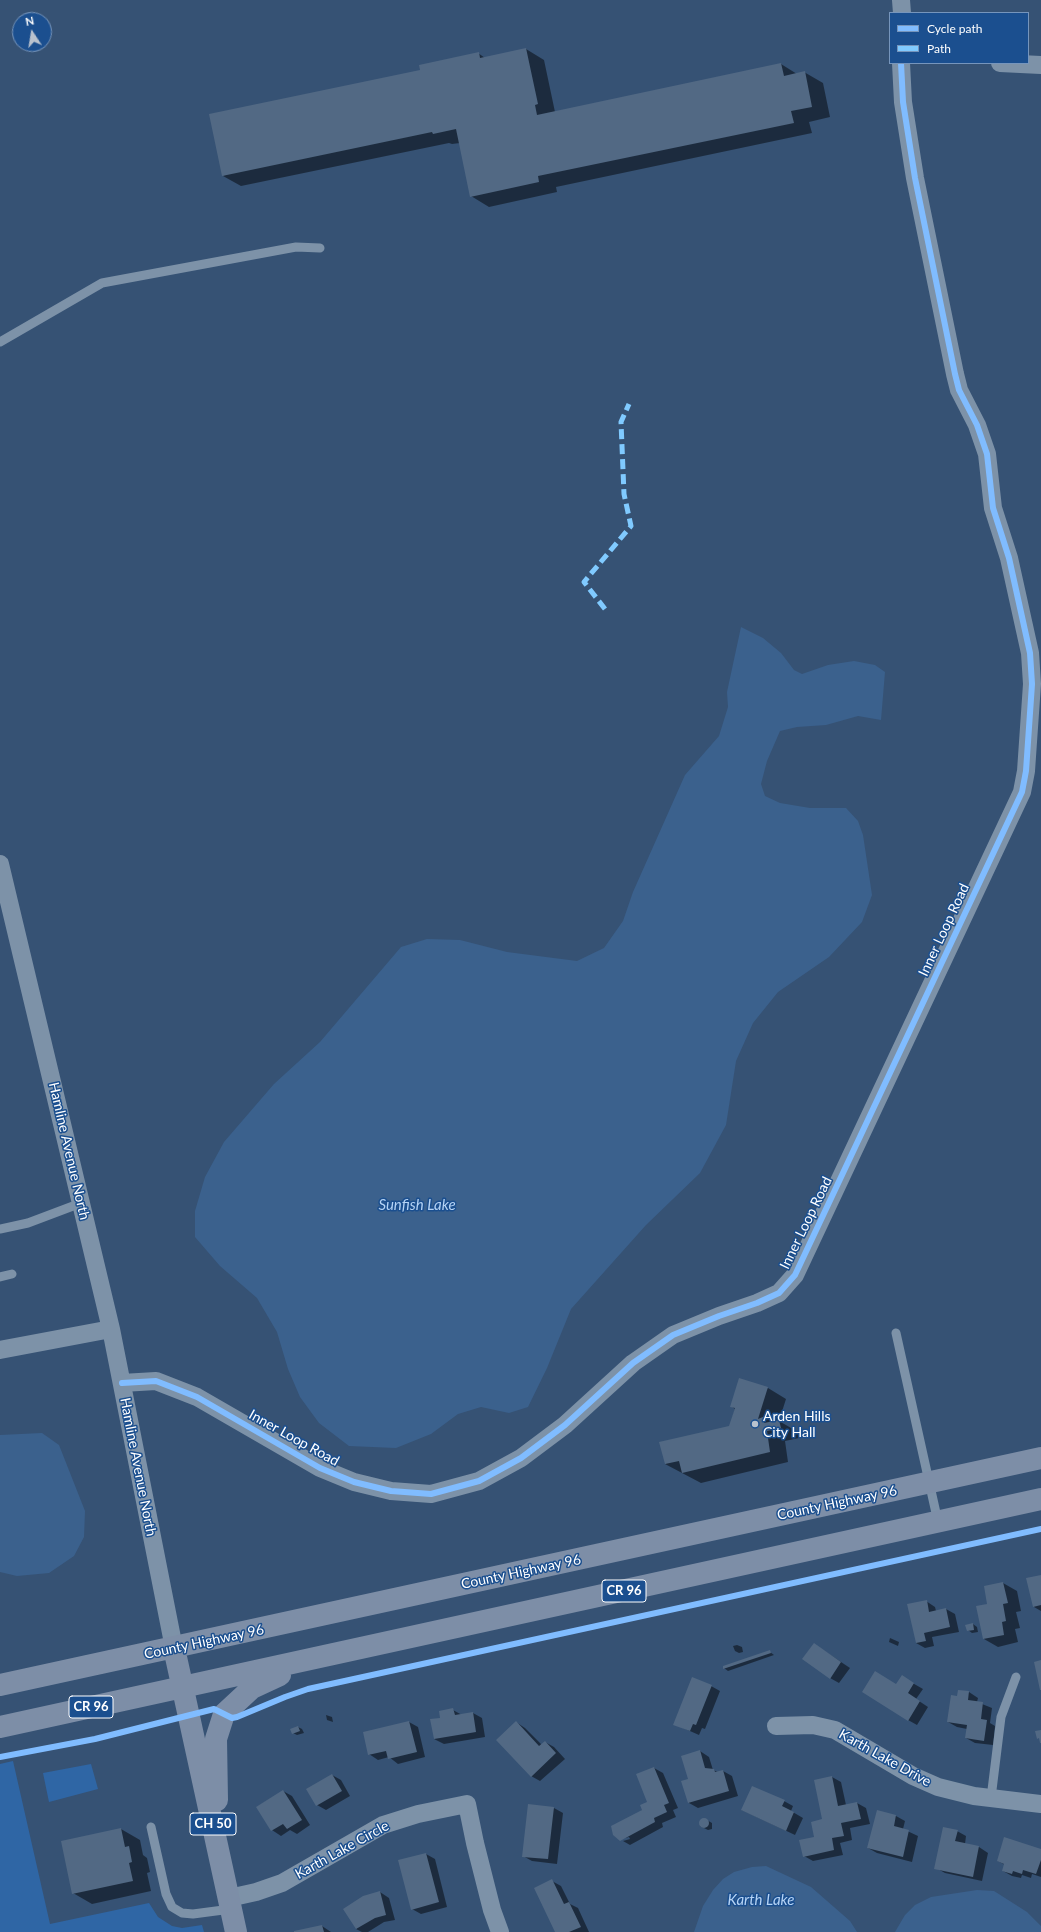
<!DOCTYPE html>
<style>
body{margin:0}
#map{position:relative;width:1041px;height:1932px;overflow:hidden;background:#365274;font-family:Lato,sans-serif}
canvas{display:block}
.legend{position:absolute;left:889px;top:12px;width:140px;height:52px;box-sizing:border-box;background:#1b4f8f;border:1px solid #7695bc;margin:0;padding:5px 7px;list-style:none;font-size:12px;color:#fff}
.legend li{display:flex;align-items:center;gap:8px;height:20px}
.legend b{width:20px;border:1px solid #7695bc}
.north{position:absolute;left:12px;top:12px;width:40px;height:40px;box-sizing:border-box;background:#1b4f8f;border:1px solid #7695bc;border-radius:50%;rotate:348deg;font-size:11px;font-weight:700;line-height:16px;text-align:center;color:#fff}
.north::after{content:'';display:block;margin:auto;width:14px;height:18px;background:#b9c2ce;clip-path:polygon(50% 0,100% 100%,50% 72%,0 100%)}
</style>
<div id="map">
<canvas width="1041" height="1932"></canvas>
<ul class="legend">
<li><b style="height:5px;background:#80bcff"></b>Cycle path</li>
<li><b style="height:5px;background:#80caff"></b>Path</li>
</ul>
<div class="north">N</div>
</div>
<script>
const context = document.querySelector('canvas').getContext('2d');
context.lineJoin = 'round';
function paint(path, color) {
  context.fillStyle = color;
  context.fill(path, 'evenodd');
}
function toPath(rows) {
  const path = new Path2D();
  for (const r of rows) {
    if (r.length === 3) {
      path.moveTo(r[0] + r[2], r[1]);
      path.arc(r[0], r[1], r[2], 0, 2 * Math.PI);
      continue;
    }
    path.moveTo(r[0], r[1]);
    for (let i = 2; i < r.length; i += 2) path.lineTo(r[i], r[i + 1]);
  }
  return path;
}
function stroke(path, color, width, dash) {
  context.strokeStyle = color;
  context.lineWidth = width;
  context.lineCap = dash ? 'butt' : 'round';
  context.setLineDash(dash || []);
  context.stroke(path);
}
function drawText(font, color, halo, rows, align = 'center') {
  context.font = font + ' Lato,sans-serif';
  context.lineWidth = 3;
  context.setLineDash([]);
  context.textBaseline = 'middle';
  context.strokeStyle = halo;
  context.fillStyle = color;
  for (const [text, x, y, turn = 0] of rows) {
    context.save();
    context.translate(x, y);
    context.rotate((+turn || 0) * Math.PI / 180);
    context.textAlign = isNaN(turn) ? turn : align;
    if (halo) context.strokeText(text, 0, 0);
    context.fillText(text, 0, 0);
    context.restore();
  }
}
const green = toPath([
 [13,1761,50,1924,149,1903,158,1917,172,1926,182,1928,202,1925,204,1932,0,1932,0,1764],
 [91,1764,98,1789,49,1802,43,1773]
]);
const water = toPath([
 [741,627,763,638,781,653,794,670,802,674,828,665,854,661,875,665,885,672,881,720,858,716,826,725,797,727,780,731,767,761,761,784,765,796,780,803,810,808,846,808,858,821,863,835,872,895,862,922,829,957,778,992,753,1023,736,1061,726,1125,700,1173,646,1225,571,1309,547,1368,528,1407,509,1413,481,1407,458,1414,431,1434,396,1448,349,1446,319,1423,300,1397,288,1369,277,1332,257,1298,220,1266,195,1237,195,1211,205,1177,224,1142,274,1084,320,1042,401,947,427,939,460,940,507,952,577,961,604,948,623,921,633,892,685,775,719,736,728,707,727,692],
 [42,1433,59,1445,85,1511,84,1537,74,1556,49,1573,17,1576,0,1572,0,1435],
 [766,1866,811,1887,850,1921,857,1932,694,1932,703,1906,713,1890,723,1879,734,1872,752,1867],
 [977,1890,994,1891,1027,1912,1041,1926,1041,1932,895,1932,905,1915,915,1905,931,1897]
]);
const shadow = toPath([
 [526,49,544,60,555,112,781,64,797,74,804,72,823,83,830,117,809,122,812,133,556,187,557,192,489,207,471,196,460,143,452,144,449,143,241,186,223,176,421,71,478,53,485,58],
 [768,1388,786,1399,779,1421,798,1432,799,1438,785,1441,788,1462,701,1483,665,1464,730,1426,735,1409,731,1406],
 [1041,1576,1041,1611,1034,1607],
 [1003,1583,1017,1591,1021,1611,1016,1612,1020,1628,1015,1629,1018,1642,998,1647,984,1639,977,1607,989,1604,985,1587],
 [926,1601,935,1607,936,1611,946,1609,955,1614,959,1632,932,1637,934,1646,925,1648,916,1643],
 [973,1624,977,1627,978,1632,972,1633,968,1630],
 [890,1638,899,1642,898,1646,889,1642],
 [737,1645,742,1647,743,1652,739,1653,735,1651,733,1646],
 [823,1650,850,1668,839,1683,830,1678],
 [770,1652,774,1655,728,1671,724,1668],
 [902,1677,923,1689,916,1699,928,1707,917,1725,908,1720,897,1685],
 [711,1686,720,1691,705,1729,702,1728,699,1735,674,1724],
 [969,1692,978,1698,977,1702,992,1708,990,1723,995,1726,993,1745,975,1743,966,1738,967,1729,957,1727,948,1722],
 [453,1710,462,1715,473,1713,482,1718,485,1737,444,1744,434,1739,441,1718],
 [326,1715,332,1717,333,1722,327,1720],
 [409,1722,418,1727,425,1757,398,1764,389,1757,378,1760,369,1754],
 [516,1722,525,1728,542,1745,545,1742,554,1747,565,1759,540,1781,531,1776],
 [298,1727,302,1729,304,1733,297,1735,293,1733],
 [700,1751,709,1757,713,1770,718,1772,723,1771,732,1776,738,1796,698,1808,689,1803,689,1779],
 [654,1768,663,1773,678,1808,673,1810,676,1817,662,1823,663,1827,630,1845,623,1841,630,1839,629,1837,621,1839,648,1802],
 [332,1775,341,1780,350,1796,326,1810,317,1805],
 [832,1777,841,1782,846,1805,857,1803,866,1808,870,1824,850,1828,852,1840,840,1843,843,1855,813,1861,804,1856,824,1820],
 [283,1791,292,1796,310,1825,297,1834,290,1830,281,1836,272,1830,257,1807],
 [784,1801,793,1806,791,1811,803,1818,795,1835,742,1810],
 [554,1808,563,1813,557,1864,532,1861,523,1856],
 [878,1811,896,1816,905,1821,903,1829,918,1836,912,1862,877,1853,868,1848],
 [705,1819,712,1823,712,1829,708,1830,700,1826,701,1820],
 [121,1829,140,1840,143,1855,147,1858,150,1872,147,1873,151,1891,92,1904,73,1893,62,1842],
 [957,1831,966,1836,965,1844,979,1847,988,1853,982,1881,945,1873,936,1868],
 [1041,1850,1041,1877,1032,1874,1031,1878,1022,1875,1021,1878,1012,1876,1003,1871,1005,1865,998,1861],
 [426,1854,435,1859,447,1907,421,1914,412,1909],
 [552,1881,561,1886,570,1904,578,1908,589,1932,556,1932],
 [380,1892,389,1898,395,1920,384,1922,368,1932,362,1932,356,1929],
 [322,1926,331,1932,296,1932]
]);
const building = toPath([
 [526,48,538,104,535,105,537,115,781,63,784,76,805,71,812,107,791,111,794,123,538,176,539,182,470,197,456,129,433,134,432,132,222,176,209,114,420,70,419,65,479,52,480,58],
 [739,1378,768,1387,758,1419,763,1417,764,1423,779,1420,781,1428,767,1431,770,1452,682,1473,679,1461,665,1464,659,1442,729,1426,735,1408,730,1407],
 [1041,1575,1041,1605,1033,1607,1026,1578],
 [1003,1582,1008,1603,1003,1604,1006,1621,1002,1622,1004,1635,983,1639,976,1606,987,1604,984,1586],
 [927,1600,929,1612,946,1608,950,1627,924,1633,926,1641,916,1643,907,1604],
 [973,1623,974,1630,967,1631,965,1625],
 [814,1643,841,1662,830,1679,802,1659],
 [770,1650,771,1653,723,1669,723,1666],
 [1041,1660,1041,1690,1040,1690,1034,1662],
 [875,1671,896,1684,902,1675,914,1683,908,1693,920,1701,908,1721,862,1692],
 [692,1677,712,1685,696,1725,693,1724,690,1731,673,1725],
 [958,1690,969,1691,968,1700,983,1702,981,1719,987,1720,984,1741,965,1738,967,1725,947,1722,951,1695,957,1696],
 [453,1708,455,1715,473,1712,476,1732,434,1739,430,1719,440,1718,439,1711],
 [409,1721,417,1752,388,1759,386,1751,368,1755,363,1732],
 [516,1721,539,1746,545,1741,556,1753,531,1777,496,1740],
 [298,1726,300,1731,292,1734,290,1729],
 [1041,1730,1041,1743,1040,1743,1039,1738,1037,1739,1035,1731],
 [700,1750,705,1768,714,1769,715,1772,723,1770,729,1791,688,1803,681,1781,688,1779,681,1756],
 [654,1767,669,1803,664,1805,667,1812,654,1818,655,1822,620,1841,613,1835,611,1826,642,1810,640,1805,647,1802,636,1774],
 [332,1774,342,1791,316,1806,306,1789],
 [832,1776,838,1806,857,1802,861,1819,841,1823,844,1836,832,1838,834,1850,803,1857,799,1840,814,1837,811,1822,822,1819,814,1780],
 [752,1786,785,1800,782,1806,794,1812,786,1831,741,1810],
 [283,1790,302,1820,287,1829,283,1824,271,1831,256,1807],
 [528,1804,554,1807,548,1859,522,1857],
 [877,1810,896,1815,894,1826,909,1830,903,1857,867,1848],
 [704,1823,5],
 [943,1827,958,1830,955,1841,979,1846,973,1877,934,1869],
 [121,1828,125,1847,129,1846,132,1862,129,1863,133,1881,72,1894,61,1841],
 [1004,1837,1041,1849,1041,1860,1036,1874,1023,1870,1022,1874,1013,1871,1012,1874,1002,1871,1004,1864,997,1861],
 [426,1853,439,1902,411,1910,398,1860],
 [552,1879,564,1904,569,1902,581,1927,569,1932,555,1932,534,1888],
 [380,1891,386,1915,375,1918,356,1929,343,1909,363,1896],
 [322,1925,324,1932,294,1932,294,1931]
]);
const service = toPath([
 [0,342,102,283,296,247,320,248],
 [0,1229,28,1223,81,1203],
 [0,1277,12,1274],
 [896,1333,938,1522],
 [991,1798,1001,1717,1016,1677],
 [151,1827,166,1894,172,1907,182,1913,193,1914,231,1909]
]);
const minor = toPath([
 [901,0,902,13],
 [1000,63,1041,65],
 [0,864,111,1329,174,1648],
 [0,1350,111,1329],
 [122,1383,156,1381,197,1397,320,1468,354,1482,391,1491,431,1494,479,1481,521,1458,565,1425,633,1363,673,1335,719,1316,757,1303,779,1293,795,1275,1022,792,1026,771,1032,684,1030,653,1009,558,993,508,987,454,977,425,959,390,955,374,915,178,903,102,901,63],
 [776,1726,813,1725,835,1730,913,1776,938,1787,974,1796,1041,1804],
 [229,1898,256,1892,282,1883,383,1825,418,1814,467,1804,475,1843,492,1910,500,1932]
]);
const primary = toPath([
 [174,1648,236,1932],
 [0,1685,1041,1458],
 [0,1727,1041,1499],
 [217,1800,216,1739,224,1714,252,1688,280,1675]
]);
const quiet = toPath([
 [605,609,584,582,631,526,624,494,621,422,629,404]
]);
const cycleway = toPath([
 [122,1383,156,1381,197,1397,320,1468,354,1482,391,1491,431,1494,479,1481,521,1458,565,1425,633,1363,673,1335,719,1316,757,1303,779,1293,795,1275,1022,792,1026,771,1032,684,1030,653,1009,558,993,508,987,454,977,425,959,390,955,374,915,178,903,102,901,63],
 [0,1757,95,1739,214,1709,232,1718,237,1717,285,1697,308,1689,1041,1529]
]);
const markers = [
 [755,1424,4,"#b9c2ce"]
];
const shields = [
 [624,1591,44],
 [91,1707,44],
 [213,1824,46]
];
const shieldNames = [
 ["CR 96",624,1591],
 ["CR 96",91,1707],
 ["CH 50",213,1824]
];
const streetNames = [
 ["Inner Loop Road",944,930,-65],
 ["Hamline Avenue North",69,1151,77],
 ["Inner Loop Road",806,1223,-64],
 ["Inner Loop Road",294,1438,29],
 ["Hamline Avenue North",138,1467,79],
 ["County Highway 96",837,1503,-12],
 ["County Highway 96",521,1572,-12],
 ["County Highway 96",204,1642,-12],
 ["Karth Lake Drive",885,1758,29],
 ["Karth Lake Circle",342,1850,-29]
];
const poiNames = [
 ["Arden Hills",763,1416],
 ["City Hall",763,1432]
];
const waterNames = [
 ["Sunfish Lake",417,1205],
 ["Karth Lake",761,1900]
];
paint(green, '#2f66a5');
paint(water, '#3b618d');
paint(shadow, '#0007');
paint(building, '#526984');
stroke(service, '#7d92a8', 9);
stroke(minor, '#7d92a8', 18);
stroke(primary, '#7d8ea7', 22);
stroke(quiet, '#80caff', 5, [10, 5]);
stroke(cycleway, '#80bcff', 6);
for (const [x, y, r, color] of markers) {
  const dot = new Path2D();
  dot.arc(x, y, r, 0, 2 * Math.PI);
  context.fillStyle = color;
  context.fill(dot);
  stroke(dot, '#1b4f8f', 1.5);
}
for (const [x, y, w] of shields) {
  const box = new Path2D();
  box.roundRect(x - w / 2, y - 11, w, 22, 3);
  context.fillStyle = '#1b4f8f';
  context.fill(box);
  stroke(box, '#fff', 1);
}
drawText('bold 13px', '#fff', null, shieldNames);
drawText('14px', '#fff', '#1b4f8f', streetNames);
drawText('14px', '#fff', '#1b4f8f', poiNames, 'left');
drawText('italic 15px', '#b5d3f5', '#1b4f8f', waterNames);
</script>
